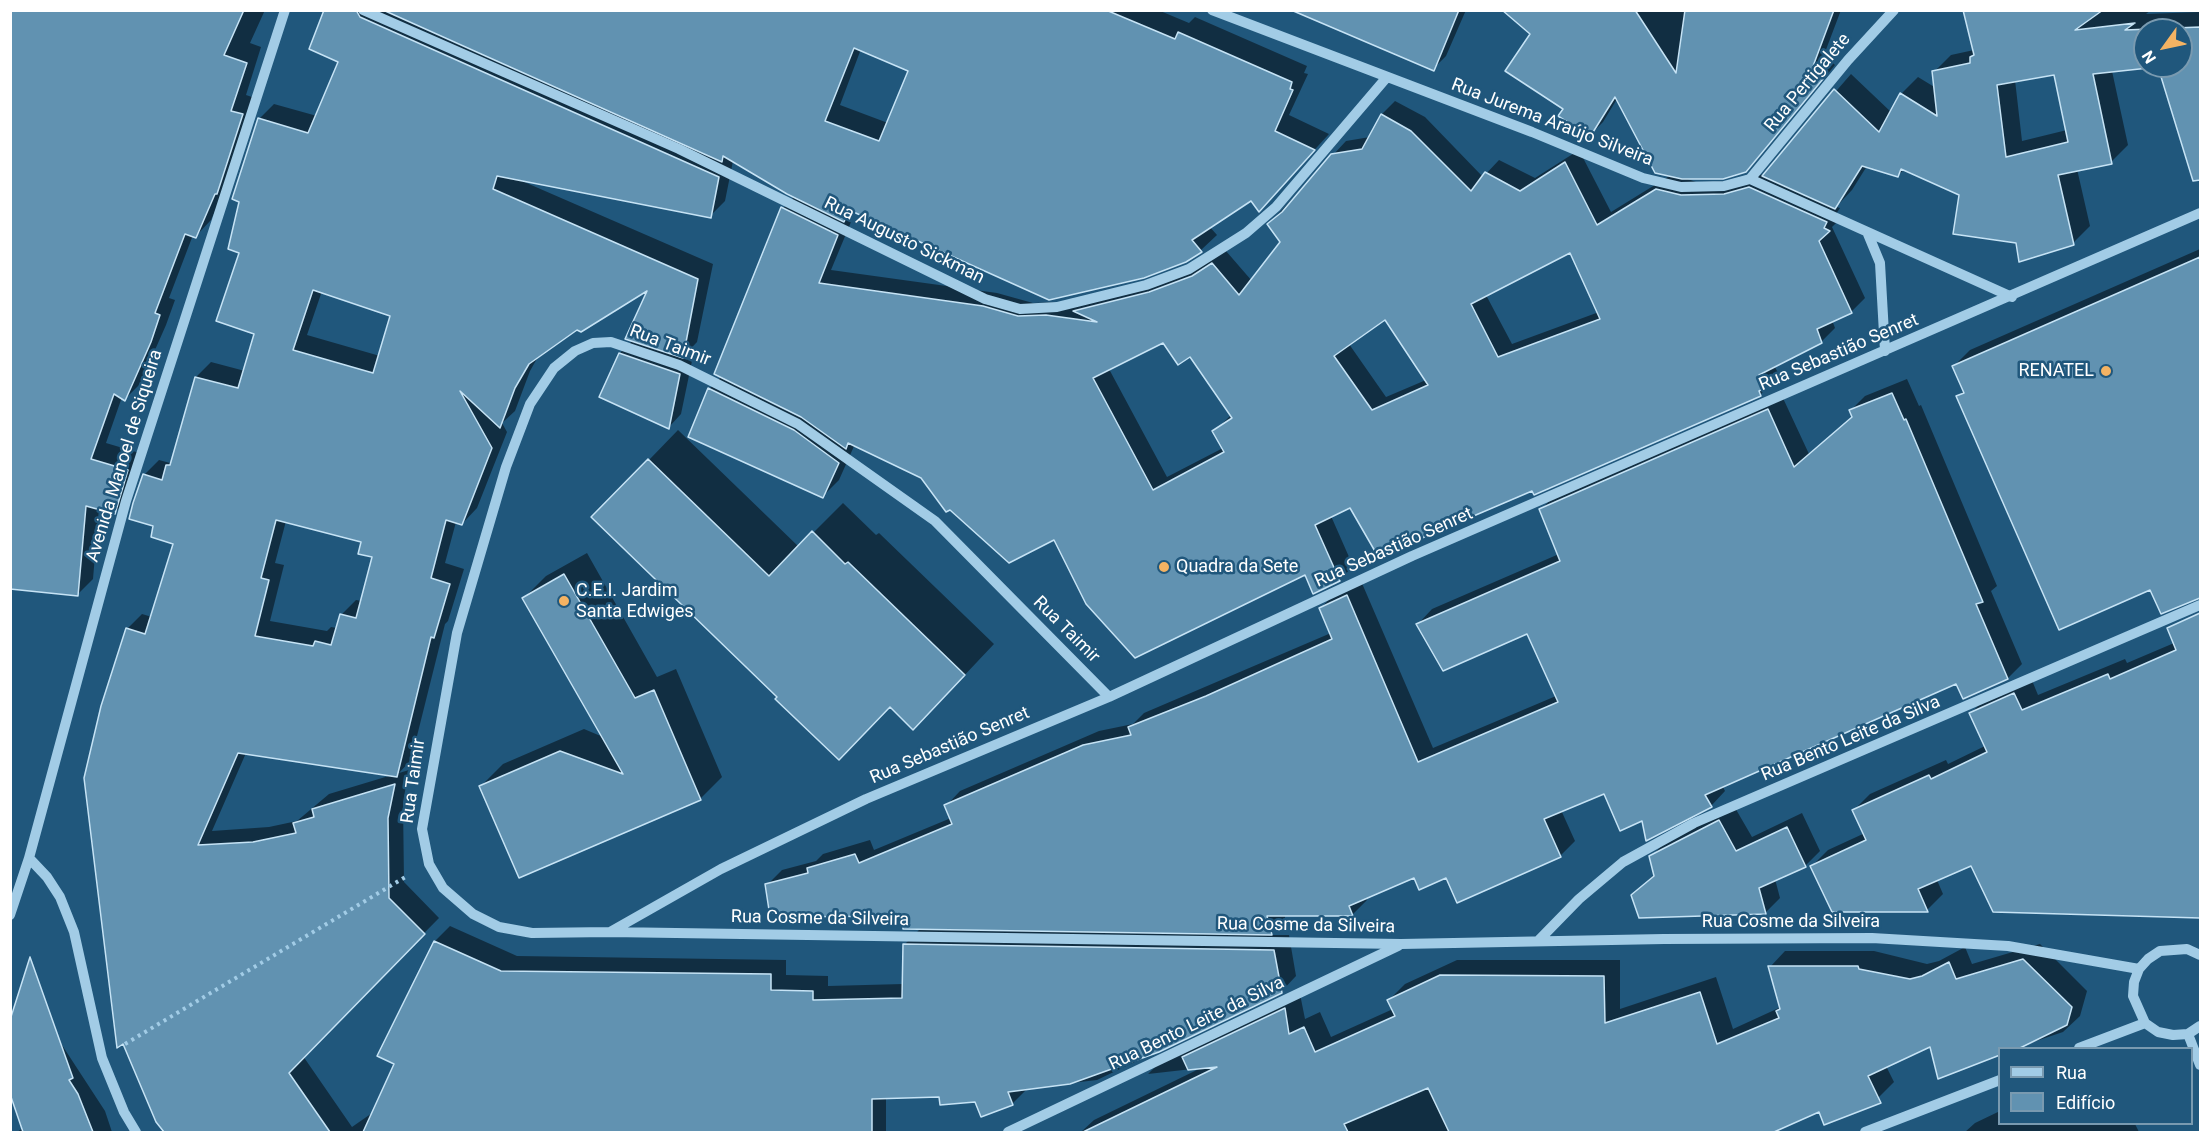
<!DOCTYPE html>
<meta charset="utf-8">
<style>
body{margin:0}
#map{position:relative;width:2211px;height:1143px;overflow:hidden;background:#20577c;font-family:Roboto,sans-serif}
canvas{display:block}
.frame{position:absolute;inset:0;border:12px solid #fff;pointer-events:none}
.legend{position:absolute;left:1998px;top:1047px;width:195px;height:78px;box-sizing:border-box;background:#20577c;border:2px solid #799ab0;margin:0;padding:8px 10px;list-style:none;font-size:18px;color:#fff}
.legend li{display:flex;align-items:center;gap:12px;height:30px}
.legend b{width:30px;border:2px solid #799ab0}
.north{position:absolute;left:2133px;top:18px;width:60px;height:60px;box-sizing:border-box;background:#20577c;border:2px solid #799ab0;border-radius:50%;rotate:237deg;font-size:16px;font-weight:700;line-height:24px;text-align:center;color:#fff}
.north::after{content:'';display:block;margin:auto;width:21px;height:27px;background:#f4b363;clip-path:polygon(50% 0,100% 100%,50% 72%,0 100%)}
</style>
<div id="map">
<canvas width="2211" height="1143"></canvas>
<div class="frame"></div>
<ul class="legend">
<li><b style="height:8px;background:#a2cce6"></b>Rua</li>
<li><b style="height:16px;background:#6192b1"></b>Edifício</li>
</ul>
<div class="north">N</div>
</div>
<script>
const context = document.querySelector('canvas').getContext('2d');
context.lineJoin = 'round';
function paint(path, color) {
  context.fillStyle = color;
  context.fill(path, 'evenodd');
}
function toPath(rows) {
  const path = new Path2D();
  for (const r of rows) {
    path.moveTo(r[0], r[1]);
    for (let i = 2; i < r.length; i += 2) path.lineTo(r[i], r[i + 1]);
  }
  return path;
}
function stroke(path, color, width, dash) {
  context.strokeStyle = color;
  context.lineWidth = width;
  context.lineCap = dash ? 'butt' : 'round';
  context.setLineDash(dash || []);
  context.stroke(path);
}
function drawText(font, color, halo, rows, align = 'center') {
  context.font = font + ' Roboto,sans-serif';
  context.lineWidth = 5;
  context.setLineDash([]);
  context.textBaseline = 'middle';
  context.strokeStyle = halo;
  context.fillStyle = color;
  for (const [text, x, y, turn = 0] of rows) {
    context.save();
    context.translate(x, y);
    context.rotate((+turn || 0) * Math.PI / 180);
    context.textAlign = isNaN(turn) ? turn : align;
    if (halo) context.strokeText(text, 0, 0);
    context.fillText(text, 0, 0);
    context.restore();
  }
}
const shadow = toPath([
 [10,10,265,10,250,43,261,47,246,95,258,99,228,182,211,220,196,236,193,235,169,298,175,300,166,325,140,384,125,399,122,397,106,443,143,454,130,497,114,513,99,508,93,579,77,595],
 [329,10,1158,10,1189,23,1195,17,1307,66,1304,73,1308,74,1289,115,1329,134,1274,194,1252,199,1209,226,1217,235,1201,250,1185,261,853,210,845,219,851,222,831,270,997,293,1033,303,1060,302,1164,279,1226,251,1252,281,1282,242,1269,224,1346,141,1370,137,1382,114,1395,101,1425,117,1483,177,1499,160,1535,178,1579,150,1611,212,1671,175,1617,99,1603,122,1590,135,1565,109,1532,34,1504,10,1841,10,1824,55,1835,65,1759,157,1745,171,1685,178,1696,182,1739,181,1764,174,1851,74,1891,112,1901,94,1918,77,1936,88,1934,72,1951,55,1974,50,1965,10,2151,10,2146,14,2200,12,2200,173,2193,176,2159,66,2181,66,2181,30,2145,30,2145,66,2157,66,2112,71,2128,145,2111,162,2077,169,2090,226,2073,243,2017,241,1960,194,1905,169,1897,176,1867,166,1852,190,1836,207,1840,208,1836,214,1842,217,1832,227,1865,298,1852,311,1832,320,1835,328,1821,342,1774,365,1778,373,1773,378,1774,381,1760,395,1533,489,1350,506,1331,516,1353,566,1340,580,1314,592,1306,573,1054,538,855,444,839,480,823,496,690,436,709,389,722,376,783,208,795,196,733,161,725,201,710,216,522,181,713,264,697,342,682,358,692,361,681,414,669,427,620,353,633,340,650,287,577,328,539,355,530,371,515,411,502,423,507,432,477,508,462,524,456,522,445,563,464,569,448,621,445,624,411,760,399,773,409,770,403,802,404,882,439,918,303,1056,352,1127,375,1111,396,1063,435,941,450,926,517,956,786,960,786,975,828,976,828,986,903,984,904,945,921,928,904,914,767,885,782,870,816,861,823,854,870,840,874,850,951,818,946,806,960,791,1099,731,1133,724,1144,713,1331,633,1321,608,1335,593,1361,581,1433,748,1556,696,1528,632,1418,624,1432,609,1559,554,1541,509,1556,495,1782,396,1809,454,1853,416,1851,410,1865,396,1907,379,1919,406,1921,405,1997,586,1991,591,2022,664,2008,678,1964,697,1957,682,1722,785,1725,791,1711,806,1643,819,1605,792,1561,810,1575,841,1560,856,1447,876,1415,876,1365,897,1367,900,1352,915,1285,915,1285,919,1269,935,1289,935,1296,976,1281,992,1097,1080,1028,1088,1012,1104,941,1096,886,1097,886,1132,166,1132,157,1121,127,629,142,614,152,617,175,543,155,525,144,475,159,460,170,463,173,460,196,377,211,362,245,371,256,333,241,252,259,119,274,104,317,116,340,62],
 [861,49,910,70,888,123,840,105],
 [2055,73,2067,130,2022,141,2015,80],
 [1570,251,1599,312,1512,344,1486,295],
 [322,291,392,316,380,356,307,335],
 [1385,317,1426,380,1386,397,1349,344],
 [1164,341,1190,355,1231,415,1214,432,1223,448,1167,477,1109,369],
 [286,521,363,541,374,556,362,601,356,600,341,615,337,628,331,627,327,631,270,621,284,565,275,563],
 [246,753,392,775,329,794,297,821,269,827,212,831],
 [1295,10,1466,10,1446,56,1433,69],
 [2200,249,2200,576,2155,596,2151,588,1958,397,1964,391,1954,366,1970,350],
 [678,430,799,547,843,503,876,535,879,533,994,644,943,698,779,697,649,460],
 [587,553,657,677,676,669,722,777,700,799,481,786,503,764,584,729,603,737,524,598,546,576],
 [2200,632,2200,914,2182,916,1972,864,1937,880,1943,894,1927,910,1812,866,1828,850,1865,833,1854,810,1870,794,1946,760,1948,764,1985,746,1971,713,1987,697,2031,678,2038,695,2125,659,2127,663],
 [1734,806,1752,837,1802,813,1820,851,1805,866,1775,879,1780,898,1765,913,1632,895,1655,874,1651,857,1666,841],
 [2040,944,2087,991,2080,1016,2063,1032,2015,1048,1931,1044,1886,1066,1894,1082,1878,1098,1820,1110,1769,1132,1081,1132,1094,1120,1201,1068,1148,1074,1162,1060,1300,994,1305,1019,1320,1012,1331,1037,1393,1009,1389,1000,1405,984,1457,960,1620,960,1620,1009,1716,977,1733,1029,1781,1007,1770,967,1785,951,1874,951,1927,964,1939,961,1965,947,1972,964],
 [30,996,105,1111,112,1132,17,1132,23,1128],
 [2000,1111,2000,1124,2135,1124,2139,1132,1965,1132,1975,1123]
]);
const building = toPath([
 [10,10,244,10,224,55,247,63,231,111,243,114,217,194,215,194,196,238,185,234,155,313,160,315,151,342,125,401,114,394,91,459,128,470,115,514,86,506,78,596,10,589,10,10],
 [324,10,356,10,360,17,719,177,711,218,497,176,493,189,698,279,683,358,625,339,647,291,581,332,577,330,529,364,515,388,500,428,460,391,492,448,462,525,446,520,431,578,450,584,434,638,431,637,397,777,238,753,198,845,253,842,296,833,293,823,314,817,312,809,395,784,388,818,389,898,425,934,289,1073,330,1132,164,1132,156,1122,123,1044,117,1048,84,778,101,706,126,628,145,634,173,544,151,537,153,526,129,519,133,503,143,474,162,480,166,465,170,465,195,377,238,388,254,334,216,321,239,253,228,249,239,202,232,199,258,118,308,133,338,62,309,49,324,10],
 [313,290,390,316,373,373,293,350,313,290],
 [276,520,361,542,358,554,372,557,356,618,340,614,331,645,315,641,313,646,255,636,269,580,261,578,276,520],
 [383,10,1106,10,1175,39,1178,32,1292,82,1290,89,1293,90,1275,131,1315,150,1259,212,1251,201,1192,240,1202,252,1186,262,1144,278,1049,300,849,210,844,222,787,194,723,156,722,162,383,10],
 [854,48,908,71,879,141,825,121,854,48],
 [1291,10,1459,10,1434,71,1291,10],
 [1502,10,1635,10,1676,73,1685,10,1834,10,1812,69,1823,79,1746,172,1723,179,1682,179,1655,173,1615,97,1590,137,1558,116,1563,109,1505,71,1530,34,1502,10],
 [1963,10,2103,10,2075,30,2135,23,2125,30,2200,27,2200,180,2193,181,2158,67,2093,74,2112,164,2058,175,2074,245,2019,262,2016,243,1953,234,1959,195,1901,169,1898,177,1862,166,1835,209,1762,176,1834,89,1879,132,1900,93,1937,116,1932,71,1970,63,1970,57,1974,55,1963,10],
 [2145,30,2181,30,2181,66,2145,66,2145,30],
 [2054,75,2068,142,2006,157,1997,85,2054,75],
 [1381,114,1411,131,1471,191,1485,172,1520,191,1565,162,1597,225,1656,189,1681,195,1724,194,1749,187,1827,222,1824,228,1830,231,1819,241,1852,313,1817,329,1822,343,1759,375,1765,388,1759,391,1761,396,1534,495,1532,491,1387,553,1376,553,1350,508,1315,525,1340,581,1313,594,1305,575,1135,658,1086,604,1054,540,1009,563,950,510,946,512,921,478,848,443,846,449,801,417,714,374,781,207,838,235,819,283,983,306,1018,316,1046,315,1097,322,1073,311,1149,292,1192,276,1212,263,1239,295,1280,242,1267,224,1282,212,1331,154,1362,149,1381,114],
 [1570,253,1600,319,1498,357,1471,304,1570,253],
 [1385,320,1428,385,1372,410,1334,356,1385,320],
 [1163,343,1178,365,1190,357,1232,418,1212,431,1224,452,1153,490,1093,378,1163,343],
 [2200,257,2200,598,2161,614,2150,590,2059,630,1956,396,1964,393,1952,366,2200,257],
 [619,353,680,374,669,429,599,397,619,353],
 [708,388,794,430,839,463,823,498,688,437,708,388],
 [1892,393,1904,420,1906,419,1983,602,1976,604,2008,679,1963,699,1956,684,1705,795,1712,807,1646,841,1642,821,1620,831,1604,794,1544,819,1561,857,1457,903,1446,878,1419,890,1414,878,1349,906,1353,916,1267,916,1272,935,903,929,903,916,779,917,769,910,765,884,808,873,807,868,855,854,859,863,952,824,944,805,1083,745,1131,735,1128,727,1206,696,1332,639,1319,608,1347,595,1418,762,1558,702,1527,634,1443,671,1416,624,1560,561,1539,509,1768,409,1794,467,1852,417,1849,410,1892,393],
 [648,459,769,576,812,531,845,564,848,562,965,675,913,730,890,707,839,760,775,699,777,697,591,517,648,459],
 [564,574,635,698,654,690,701,800,519,878,479,786,560,751,623,774,522,598,564,574],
 [2200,613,2200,918,1993,912,1971,866,1918,889,1928,912,1832,912,1810,866,1866,840,1852,810,1929,775,1931,779,1987,752,1969,713,2014,693,2022,710,2108,674,2110,679,2176,650,2167,628,2200,613],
 [1719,820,1736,851,1787,827,1806,867,1759,888,1766,914,1639,918,1631,895,1654,876,1649,856,1719,820],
 [434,941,501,971,771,974,771,990,813,991,813,1000,902,998,903,944,1274,950,1282,993,1159,1052,1070,1084,1008,1092,1013,1105,981,1117,975,1102,940,1105,939,1097,872,1099,872,1132,363,1132,394,1064,377,1056,434,941],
 [30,957,73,1078,69,1080,78,1094,93,1132,23,1132,10,1094,10,1020,30,957],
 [2023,959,2072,1007,2067,1025,2020,1048,2000,1048,2000,1055,1938,1079,1930,1047,1868,1076,1881,1103,1824,1125,1819,1112,1774,1132,1449,1132,1428,1088,1344,1124,1348,1132,1083,1132,1217,1067,1188,1070,1182,1057,1285,1008,1289,1034,1304,1027,1315,1052,1395,1016,1387,1000,1440,975,1604,976,1605,1023,1700,992,1717,1044,1779,1018,1776,1011,1780,1009,1768,966,1858,966,1859,969,1910,979,1922,976,1949,962,1956,979,2023,959]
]);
const path = toPath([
 [125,1044,407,876]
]);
const minor = toPath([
 [363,10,679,149,985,299,1020,309,1057,307,1146,285,1189,269,1246,233,1276,207,1387,77],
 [1212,10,1532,132,1643,178,1681,187,1724,186,1750,179,2012,297],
 [1750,179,1848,60,1894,10],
 [1868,234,1880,263,1885,351],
 [1109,697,935,521,798,424,679,365,611,342,593,343,575,351,554,368,530,404,506,467,457,633,422,829,429,864,443,888,473,914,499,927,532,933,610,932,1401,944,1664,939,1872,938,2008,946,2139,969],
 [29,858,47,877,60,897,74,932,102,1058,124,1112,136,1132],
 [10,915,29,858,126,501,285,10],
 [610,932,721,869,866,799,1109,697,1412,556,2200,213],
 [1538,941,1579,899,1623,862,1694,823,2200,605],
 [2200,955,2187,949,2160,951,2148,959,2139,969,2134,982,2133,996,2145,1023,2158,1032,2173,1035,2188,1034,2200,1026],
 [2188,1034,2200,1065],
 [2079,1048,2145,1023],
 [1008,1132,1398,946],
 [1865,1132,2000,1080]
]);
const markers = [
 [2106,371,6,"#f4b363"],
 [1164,567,6,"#f4b363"],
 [564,601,6,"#f4b363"]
];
const streetNames = [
 ["Rua Pertigalete",1808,83,-50],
 ["Rua Jurema Araújo Silveira",1552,123,21],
 ["Rua Augusto Sickman",904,241,26],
 ["Rua Taimir",670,346,21],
 ["Rua Sebastião Senret",1839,353,-23],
 ["Avenida Manoel de Siqueira",125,456,-73],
 ["Rua Sebastião Senret",1394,548,-24],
 ["Rua Taimir",1066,630,45],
 ["Rua Bento Leite da Silva",1851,739,-23],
 ["Rua Sebastião Senret",950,746,-23],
 ["Rua Taimir",414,781,-82],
 ["Rua Cosme da Silveira",820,919,1],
 ["Rua Cosme da Silveira",1791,922],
 ["Rua Cosme da Silveira",1306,926,1],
 ["Rua Bento Leite da Silva",1197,1024,-26]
];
const poiNames = [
 ["RENATEL",2094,371,"right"],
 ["Quadra da Sete",1176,567],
 ["C.E.I. Jardim",576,591],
 ["Santa Edwiges",576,612]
];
paint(shadow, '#0007');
paint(building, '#6192b1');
stroke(building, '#c6e3f5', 1.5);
stroke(path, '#a2cce6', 4, [3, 4.5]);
stroke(minor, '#a2cce6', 10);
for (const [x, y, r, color] of markers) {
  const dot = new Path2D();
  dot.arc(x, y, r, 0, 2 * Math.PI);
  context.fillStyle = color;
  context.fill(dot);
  stroke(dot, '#20577c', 2);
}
drawText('18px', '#fff', '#20577c', streetNames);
drawText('18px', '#fff', '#20577c', poiNames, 'left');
</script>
